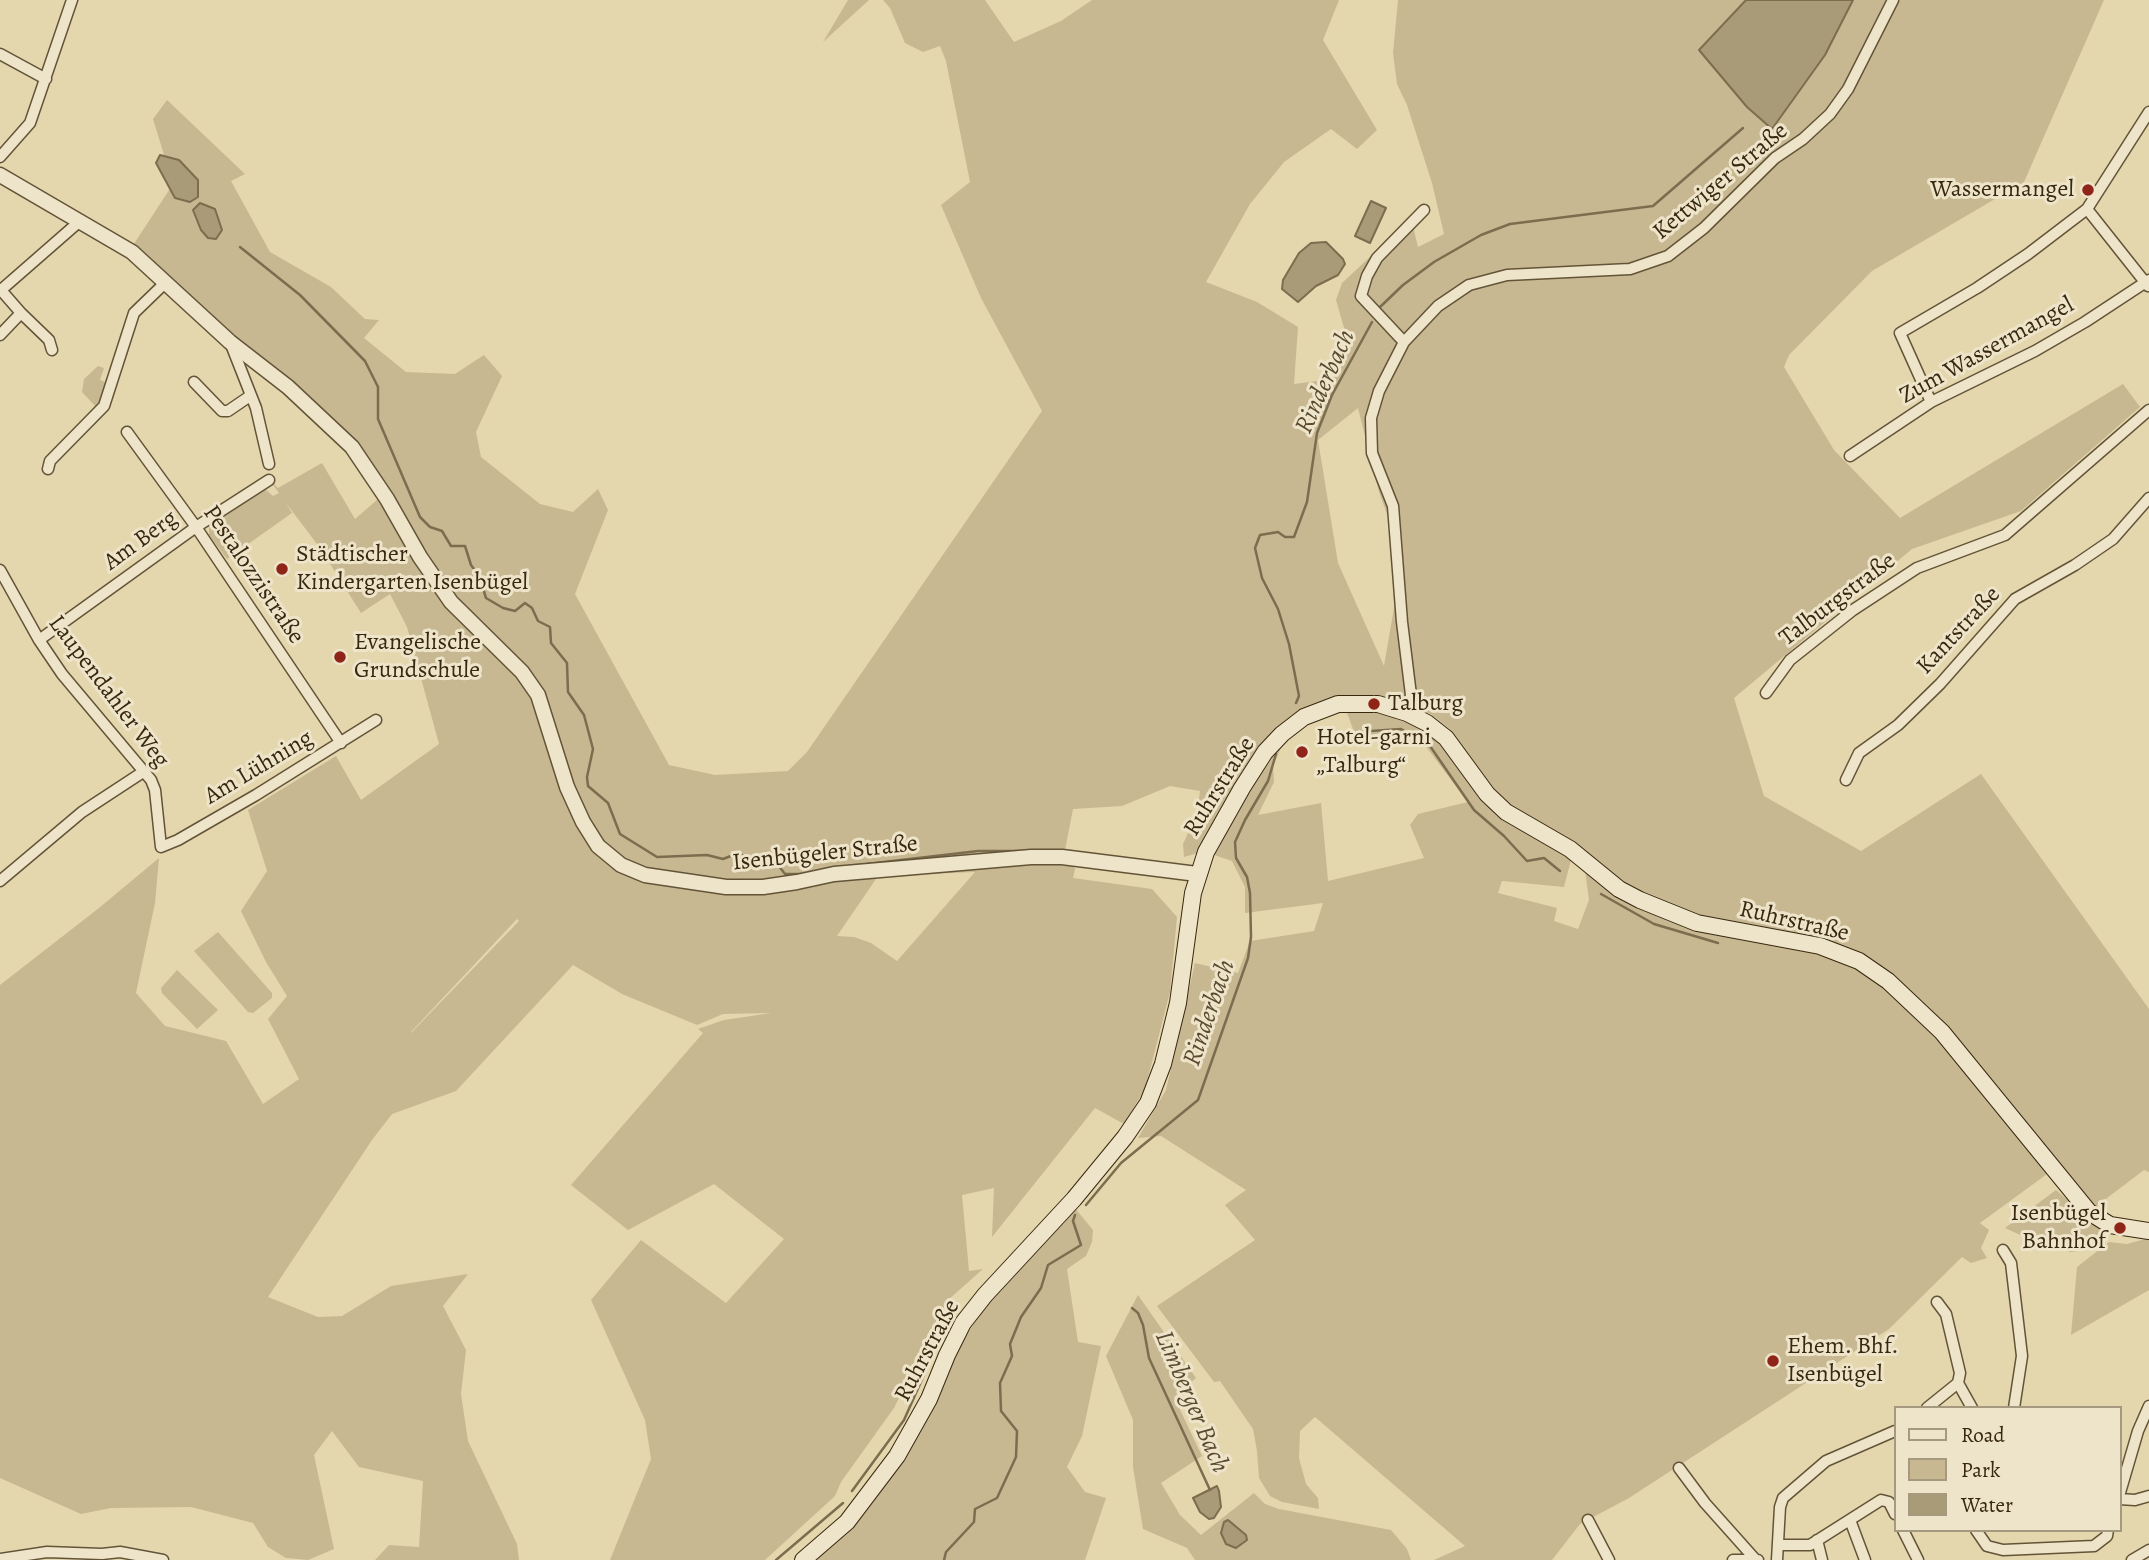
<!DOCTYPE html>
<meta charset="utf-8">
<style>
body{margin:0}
#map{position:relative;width:2149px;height:1560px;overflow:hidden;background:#e4d6ad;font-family:Alegreya,serif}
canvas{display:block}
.legend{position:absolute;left:1894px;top:1406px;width:228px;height:126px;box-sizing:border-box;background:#ede4ca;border:2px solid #a59980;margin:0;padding:9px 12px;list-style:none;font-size:21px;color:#382810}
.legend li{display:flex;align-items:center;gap:14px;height:35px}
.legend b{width:35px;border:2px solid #a59980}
</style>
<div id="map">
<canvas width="2149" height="1560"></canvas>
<ul class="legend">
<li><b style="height:9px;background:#ede4ca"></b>Road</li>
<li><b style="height:19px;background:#c7b892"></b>Park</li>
<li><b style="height:19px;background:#aa9b78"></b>Water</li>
</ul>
</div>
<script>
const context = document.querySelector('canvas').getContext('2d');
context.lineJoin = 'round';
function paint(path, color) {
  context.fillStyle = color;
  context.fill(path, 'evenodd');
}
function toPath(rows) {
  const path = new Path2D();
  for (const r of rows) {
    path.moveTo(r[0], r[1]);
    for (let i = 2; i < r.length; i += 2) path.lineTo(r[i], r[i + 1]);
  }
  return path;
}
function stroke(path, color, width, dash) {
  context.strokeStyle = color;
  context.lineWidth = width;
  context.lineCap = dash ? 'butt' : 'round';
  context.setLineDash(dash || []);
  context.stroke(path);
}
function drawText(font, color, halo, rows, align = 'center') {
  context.font = font + ' Alegreya,serif';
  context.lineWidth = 6;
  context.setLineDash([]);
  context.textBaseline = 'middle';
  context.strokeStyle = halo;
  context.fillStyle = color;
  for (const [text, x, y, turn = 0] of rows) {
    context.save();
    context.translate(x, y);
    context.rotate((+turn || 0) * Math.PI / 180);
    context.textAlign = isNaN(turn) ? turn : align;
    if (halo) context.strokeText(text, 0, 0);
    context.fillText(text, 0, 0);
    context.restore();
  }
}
const green = toPath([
 [848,0,869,0,823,42],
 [883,0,985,0,1014,42,1061,21,1092,0,1339,0,1323,40,1377,130,1357,149,1331,129,1284,162,1250,204,1206,282,1257,302,1298,327,1294,384,1333,379,1349,345,1336,300,1342,283,1385,243,1412,222,1418,247,1444,234,1432,183,1407,105,1397,84,1393,53,1398,0,1746,0,1699,50,1772,129,1825,55,1853,0,2104,0,2024,182,1872,271,1789,355,1784,367,1834,450,1900,518,2123,384,2140,407,2021,511,1912,549,1734,698,1764,796,1861,851,1981,774,2149,1009,2149,1172,2144,1170,2094,1208,1948,1030,1809,937,1694,914,1624,884,1573,841,1513,807,1493,789,1450,729,1431,714,1399,703,1293,716,1201,852,1184,857,1183,844,1197,814,1200,791,1170,786,1122,806,1073,809,1065,850,1075,869,1073,878,1152,889,1177,917,1170,992,1145,1089,1124,1124,1095,1108,992,1237,994,1188,962,1195,969,1271,983,1269,948,1300,894,1408,841,1482,835,1496,765,1560,610,1560,651,1459,645,1420,591,1300,641,1240,726,1303,784,1239,714,1184,628,1230,571,1185,703,1033,698,1029,724,1020,771,1013,723,1014,697,1025,622,994,573,965,456,1091,392,1114,372,1140,268,1297,318,1317,342,1316,391,1286,468,1274,443,1306,466,1350,461,1394,468,1441,517,1544,519,1560,375,1560,389,1545,419,1547,423,1481,359,1467,332,1431,314,1455,334,1549,308,1560,286,1558,268,1547,253,1523,191,1507,111,1508,81,1514,0,1478,0,985,99,908,159,858,155,903,136,993,165,1026,226,1041,263,1104,299,1079,268,1019,287,996,266,962,241,911,267,871,248,810,336,756,361,800,439,744,407,627,390,594,361,613,320,548,286,503,292,513,227,559,209,535,209,527,259,491,265,489,273,496,279,493,270,481,278,488,322,463,355,519,385,493,297,386,270,372,130,250,173,184,153,119,167,100,245,174,231,181,270,252,331,287,365,319,379,320,364,338,406,372,455,374,484,355,502,376,476,432,481,457,540,504,573,512,598,489,608,510,575,594,669,765,715,775,788,771,807,752,1042,411,981,298,941,205,970,182,946,61,940,46,923,52,905,43,890,8],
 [1358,408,1379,492,1392,528,1394,608,1384,666,1338,563,1318,440],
 [975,872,897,961,871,943,854,937,837,936,878,876],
 [517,919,519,921,411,1033,411,1032],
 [98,366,104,368,100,380,108,383,102,401,96,407,82,392,84,379],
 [1346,710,1377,712,1422,728,1440,742,1538,837,1571,860,1564,887,1502,881,1498,893,1557,908,1554,921,1578,929,1589,900,1585,870,1644,909,1709,934,1777,942,1820,952,1865,971,1938,1036,2047,1174,1980,1223,1989,1230,1981,1248,1987,1258,1971,1263,1962,1257,1889,1329,1629,1498,1580,1524,1552,1560,1434,1560,1465,1546,1315,1417,1300,1431,1299,1458,1306,1484,1318,1498,1319,1509,1282,1502,1270,1496,1259,1478,1257,1451,1253,1429,1220,1381,1214,1382,1157,1306,1255,1240,1225,1205,1246,1190,1161,1136,1138,1138,1166,1090,1195,963,1238,973,1250,941,1314,931,1323,903,1245,913,1245,887,1232,861,1214,855,1253,786,1284,741,1273,766,1274,782,1258,815,1321,803,1328,881,1424,858,1410,825,1418,814,1468,802,1424,744,1395,731,1356,737],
 [218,932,272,993,272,998,253,1013,248,1012,194,951],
 [177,970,218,1010,197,1029,162,993,161,988],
 [2056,1190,2100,1228,2097,1239,2084,1250,2070,1252,2038,1243,2005,1228],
 [1074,1207,1093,1230,1092,1242,1086,1256,1067,1269,1078,1342,1101,1346,1082,1436,1067,1467,1085,1492,1106,1498,1085,1560,811,1560,859,1518,983,1308],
 [2149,1238,2149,1290,2071,1335,2077,1267,2109,1242,2127,1244],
 [1138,1295,1196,1378,1174,1397,1202,1456,1161,1483,1180,1515,1201,1535,1254,1493,1265,1504,1279,1509,1391,1530,1407,1549,1411,1560,1195,1560,1187,1548,1143,1529,1133,1467,1133,1420,1106,1356]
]);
const water = toPath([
 [1746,0,1853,0,1825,55,1772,129,1747,107,1699,50,1746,0],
 [160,155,179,160,198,180,198,197,190,202,175,198,156,163,160,155],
 [1371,201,1386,208,1370,243,1355,236,1371,201],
 [200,203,215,209,222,230,216,239,208,238,201,230,193,210,200,203],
 [1326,242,1343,259,1345,264,1338,275,1316,286,1298,302,1282,289,1283,280,1299,253,1311,243,1326,242],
 [1217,1486,1219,1491,1221,1507,1214,1518,1209,1519,1200,1512,1193,1498,1217,1486],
 [1228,1520,1246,1535,1247,1540,1236,1548,1226,1544,1221,1533,1224,1522,1228,1520]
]);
const stream = toPath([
 [240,247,300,295,365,361,378,387,378,419,420,517,430,527,442,531,451,546,465,546,471,565,479,576,486,598,503,608,515,611,525,603,532,608,538,621,550,627,551,643,567,663,568,692,584,715,593,749,587,777,588,786,608,803,620,834,657,857,707,855,723,859,736,854,775,861,785,874,803,874],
 [1379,308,1403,285,1434,262,1481,235,1510,224,1653,206,1743,128],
 [1296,703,1299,696,1289,644,1278,609,1262,578,1255,548,1260,535,1278,532,1285,537,1294,537,1307,502,1317,433,1332,395,1372,322],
 [1356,732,1401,729,1430,746,1474,810,1504,836,1527,861,1544,858,1560,871],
 [841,867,978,851,1026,851],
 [1601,894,1654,924,1718,943],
 [1086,1205,1121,1163,1198,1100,1248,958,1251,937,1250,893,1247,877,1236,858,1235,842,1245,820,1268,781,1276,754],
 [1132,1308,1138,1313,1143,1325,1149,1358,1210,1490],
 [852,1491,904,1420,928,1366],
 [776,1560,843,1503],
 [944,1560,946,1552,974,1522,975,1509,997,1498,1016,1457,1017,1431,1001,1411,1000,1383,1012,1356,1010,1344,1021,1317,1041,1288,1048,1265,1081,1245,1073,1221,1075,1215]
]);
const minor = toPath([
 [0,54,46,79],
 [0,157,30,123,72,0],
 [2087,209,2148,286],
 [0,289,21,313,0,335],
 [1,290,80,221],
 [21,313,49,340,52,350],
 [230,342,256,408,269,464],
 [1404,342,1361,296,1367,276,1377,258,1424,210],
 [194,382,222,411,228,411,250,396],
 [1931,402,1900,333,1977,288,2028,254,2087,209,2149,112],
 [127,432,196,527,341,743],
 [1850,456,1931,402,2035,351,2085,322,2149,280],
 [48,469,50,461,104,406,134,313,165,283],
 [0,570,39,640,62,674,151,780,155,790,161,847,178,840,256,795,376,720],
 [39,640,196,527,269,480],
 [1766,693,1790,660,1853,610,1917,568,2005,535,2149,410],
 [1407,713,1411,695,1402,622,1393,506,1372,453,1371,418,1379,391,1404,342,1438,306,1469,285,1507,275,1630,269,1668,256,1704,228,1775,158,1803,139,1830,114,1848,89,1893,0],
 [1846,780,1859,753,1898,725,1940,684,2015,599,2075,565,2113,539,2149,498],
 [0,881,82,812,143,772],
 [2003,1250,2011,1263,2022,1356,2014,1408],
 [1937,1302,1946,1314,1960,1373,1958,1383,1972,1408],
 [1927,1408,1958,1383],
 [1679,1468,1705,1503,1755,1559],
 [2119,1496,2138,1431,2149,1406],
 [2119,1499,2135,1500,2149,1496],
 [1588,1520,1609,1560],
 [1850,1520,1865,1560],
 [1903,1530,1918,1560],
 [1976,1530,1987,1546,2003,1550,2094,1546,2107,1536,2108,1530],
 [1817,1540,1822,1560],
 [1779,1545,1810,1545,1881,1500,1889,1502,1895,1514],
 [0,1559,47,1552,102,1554,120,1552,163,1560],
 [1733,1560,1758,1560],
 [1777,1560,1780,1507,1783,1498,1826,1461,1895,1431],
 [2132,1560,2149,1550]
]);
const tertiary = toPath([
 [0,175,132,252,230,342,288,387,352,447,387,499,420,557,451,602,522,672,538,695,567,787,583,822,598,846,621,865,645,875,726,887,763,887,797,882,834,874,1031,857,1062,857,1197,874]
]);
const secondary = toPath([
 [803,1560,847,1522,897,1456,929,1399,947,1355,963,1323,985,1295,1074,1199,1125,1137,1148,1103,1163,1064,1178,1003,1193,893,1206,852,1242,788,1265,752,1282,734,1304,717,1338,704,1378,704,1407,713,1427,723,1446,738,1487,794,1506,812,1570,849,1619,889,1640,900,1697,923,1820,946,1859,961,1888,981,1942,1032,2089,1212,2110,1225,2149,1231]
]);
const markers = [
 [2088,190,7,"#8f2418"],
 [282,569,7,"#8f2418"],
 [340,657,7,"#8f2418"],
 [1374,704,7,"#8f2418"],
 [1302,752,7,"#8f2418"],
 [2120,1228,7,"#8f2418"],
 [1773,1361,7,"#8f2418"]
];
const streetNames = [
 ["Kettwiger Straße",1721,182,-40],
 ["Zum Wassermangel",1987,351,-29],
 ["Am Berg",141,541,-36],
 ["Pestalozzistraße",253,575,56],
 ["Talburgstraße",1838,600,-37],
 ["Kantstraße",1959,631,-47],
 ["Laupendahler Weg",108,692,53],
 ["Am Lühning",259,768,-31],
 ["Ruhrstraße",1220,787,-58],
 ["Isenbügeler Straße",825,854,-6],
 ["Ruhrstraße",1794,922,13],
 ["Ruhrstraße",928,1351,-62]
];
const poiNames = [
 ["Wassermangel",2074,190,"right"],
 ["Städtischer",296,555],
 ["Kindergarten Isenbügel",296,583],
 ["Evangelische",354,643],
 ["Grundschule",354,671],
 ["Talburg",1388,704],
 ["Hotel-garni",1316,738],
 ["„Talburg“",1316,766],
 ["Isenbügel",2106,1214,"right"],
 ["Bahnhof",2106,1242,"right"],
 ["Ehem. Bhf.",1787,1347],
 ["Isenbügel",1787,1375]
];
const waterNames = [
 ["Rinderbach",1326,382,-66],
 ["Rinderbach",1210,1013,-71],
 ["Limberger Bach",1191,1402,67]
];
paint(green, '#c7b892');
paint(water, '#aa9b78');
stroke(water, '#7c6d4e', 2);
stroke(stream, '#7c6d4e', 2.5);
stroke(minor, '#635437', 13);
stroke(tertiary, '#635437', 17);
stroke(secondary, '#382810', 18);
stroke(minor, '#ede4ca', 10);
stroke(tertiary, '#ede4ca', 14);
stroke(secondary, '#ede4ca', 16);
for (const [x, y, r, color] of markers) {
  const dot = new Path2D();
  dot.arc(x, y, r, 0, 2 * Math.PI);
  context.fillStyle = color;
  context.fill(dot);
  stroke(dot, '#ede4ca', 2.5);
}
drawText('24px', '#382810', '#ede4ca', streetNames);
drawText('24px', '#382810', '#ede4ca', poiNames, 'left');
drawText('italic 26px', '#5a4a2f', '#ede4ca', waterNames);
</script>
